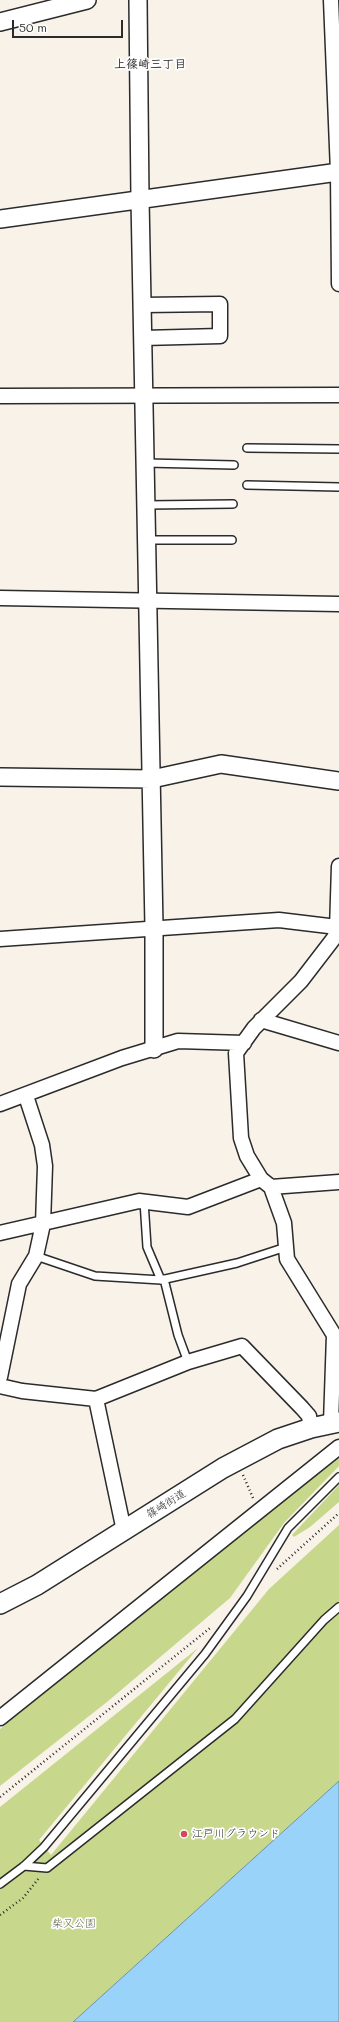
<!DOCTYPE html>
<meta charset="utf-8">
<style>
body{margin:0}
#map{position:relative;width:339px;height:2022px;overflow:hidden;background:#f8f2e9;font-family:Mali,sans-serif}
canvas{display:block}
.scale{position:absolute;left:12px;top:20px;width:111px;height:18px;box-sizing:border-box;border:2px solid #2b2b2b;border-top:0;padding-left:5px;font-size:12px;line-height:14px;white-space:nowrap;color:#2b2b2b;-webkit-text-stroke:3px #fff;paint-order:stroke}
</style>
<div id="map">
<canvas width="339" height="2022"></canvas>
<div class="scale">50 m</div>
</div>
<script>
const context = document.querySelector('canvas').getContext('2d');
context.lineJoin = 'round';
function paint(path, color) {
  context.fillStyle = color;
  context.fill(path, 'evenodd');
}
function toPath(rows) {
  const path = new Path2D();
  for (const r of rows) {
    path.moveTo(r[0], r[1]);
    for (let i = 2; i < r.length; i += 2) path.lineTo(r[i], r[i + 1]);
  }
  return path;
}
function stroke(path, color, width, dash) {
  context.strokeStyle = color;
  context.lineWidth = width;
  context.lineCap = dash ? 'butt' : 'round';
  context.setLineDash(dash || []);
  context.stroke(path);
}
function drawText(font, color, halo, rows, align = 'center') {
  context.font = font + ' Mali,"Klee One",sans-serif';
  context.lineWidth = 3.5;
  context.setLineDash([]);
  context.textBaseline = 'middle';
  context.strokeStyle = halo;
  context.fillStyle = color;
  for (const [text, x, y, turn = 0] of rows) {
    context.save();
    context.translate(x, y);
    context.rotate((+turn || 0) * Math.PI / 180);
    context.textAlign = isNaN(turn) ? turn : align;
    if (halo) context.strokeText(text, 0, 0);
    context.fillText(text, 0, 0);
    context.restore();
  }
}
const green = toPath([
 [339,1458,339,1466,284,1523,230,1598,107,1702,0,1786,0,1729,222,1548],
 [339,1485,339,1502,310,1527,294,1537,292,1535],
 [339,1525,339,1781,73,2022,0,2022,0,1807,198,1648,39,1840,51,1855,269,1589]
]);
const water = toPath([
 [339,1781,339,2022,73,2022,339,1781]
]);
const path = toPath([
 [243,1475,253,1498],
 [277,1569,339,1513],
 [0,1797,210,1628],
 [0,1915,23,1898,39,1878]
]);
const service = toPath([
 [247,448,339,449],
 [146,463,234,465],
 [247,485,339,487],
 [147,505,233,504],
 [148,540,232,540],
 [144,1201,147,1247,161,1280],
 [36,1256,95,1276,161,1280,237,1263,286,1247],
 [164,1279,178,1335,188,1362],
 [24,1866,47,1868,235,1719,324,1620,339,1607],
 [0,1884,24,1866,44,1847,205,1654,247,1596,288,1528,339,1477]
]);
const minor = toPath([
 [331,0,338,172,339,284],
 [142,305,220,304,220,336,143,338],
 [0,396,339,395],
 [0,598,339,604],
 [0,939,279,920,337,927],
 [261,1020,339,1043],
 [0,1104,122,1058,178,1041,244,1043],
 [271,1187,339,1182],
 [0,1233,139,1201,188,1207,261,1179],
 [0,1377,19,1284,36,1256,43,1224,45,1166,42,1145,26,1096],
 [0,1386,22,1391,96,1399,188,1362,242,1346,302,1408,309,1416,311,1428],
 [96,1399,124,1531],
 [331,1423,334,1335,287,1259,284,1223,271,1187,261,1179,247,1156,241,1138,236,1053,254,1028,301,981,334,938,337,930,339,866],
 [0,1718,339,1447]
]);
const tertiary = toPath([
 [138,0,140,199,154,927,154,1049],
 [0,22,87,0],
 [0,219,339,172],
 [0,777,152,779,221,764,339,781]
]);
const secondary = toPath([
 [0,1604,37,1585,223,1468,278,1439,311,1428,339,1422]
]);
const markers = [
 [184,1834,4,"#d1495b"]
];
const streetNames = [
 ["篠崎街道",166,1504,-32]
];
const poiNames = [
 ["江戸川グラウンド",192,1834]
];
const parkNames = [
 ["柴又公園",74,1924]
];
const neighbourhoodNames = [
 ["上篠崎三丁目",150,64]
];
paint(green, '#c7d88c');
paint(water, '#99d3f9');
stroke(water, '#6d90a7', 1);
stroke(service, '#2b2b2b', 10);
stroke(minor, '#2b2b2b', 17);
stroke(tertiary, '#2b2b2b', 20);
stroke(secondary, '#2b2b2b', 22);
stroke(path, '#2b2b2b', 2.5, [1, 3]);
stroke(service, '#fff', 7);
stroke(minor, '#fff', 14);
stroke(tertiary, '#fff', 17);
stroke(secondary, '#fff', 19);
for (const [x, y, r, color] of markers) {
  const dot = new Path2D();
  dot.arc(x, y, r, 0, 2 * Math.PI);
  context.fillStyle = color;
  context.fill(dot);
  stroke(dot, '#fff', 1.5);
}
drawText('11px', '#2b2b2b', '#fff', streetNames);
drawText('11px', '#2b2b2b', '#fff', poiNames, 'left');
drawText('11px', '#5a5f48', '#fff', parkNames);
drawText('bold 12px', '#2b2b2b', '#fff', neighbourhoodNames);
</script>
